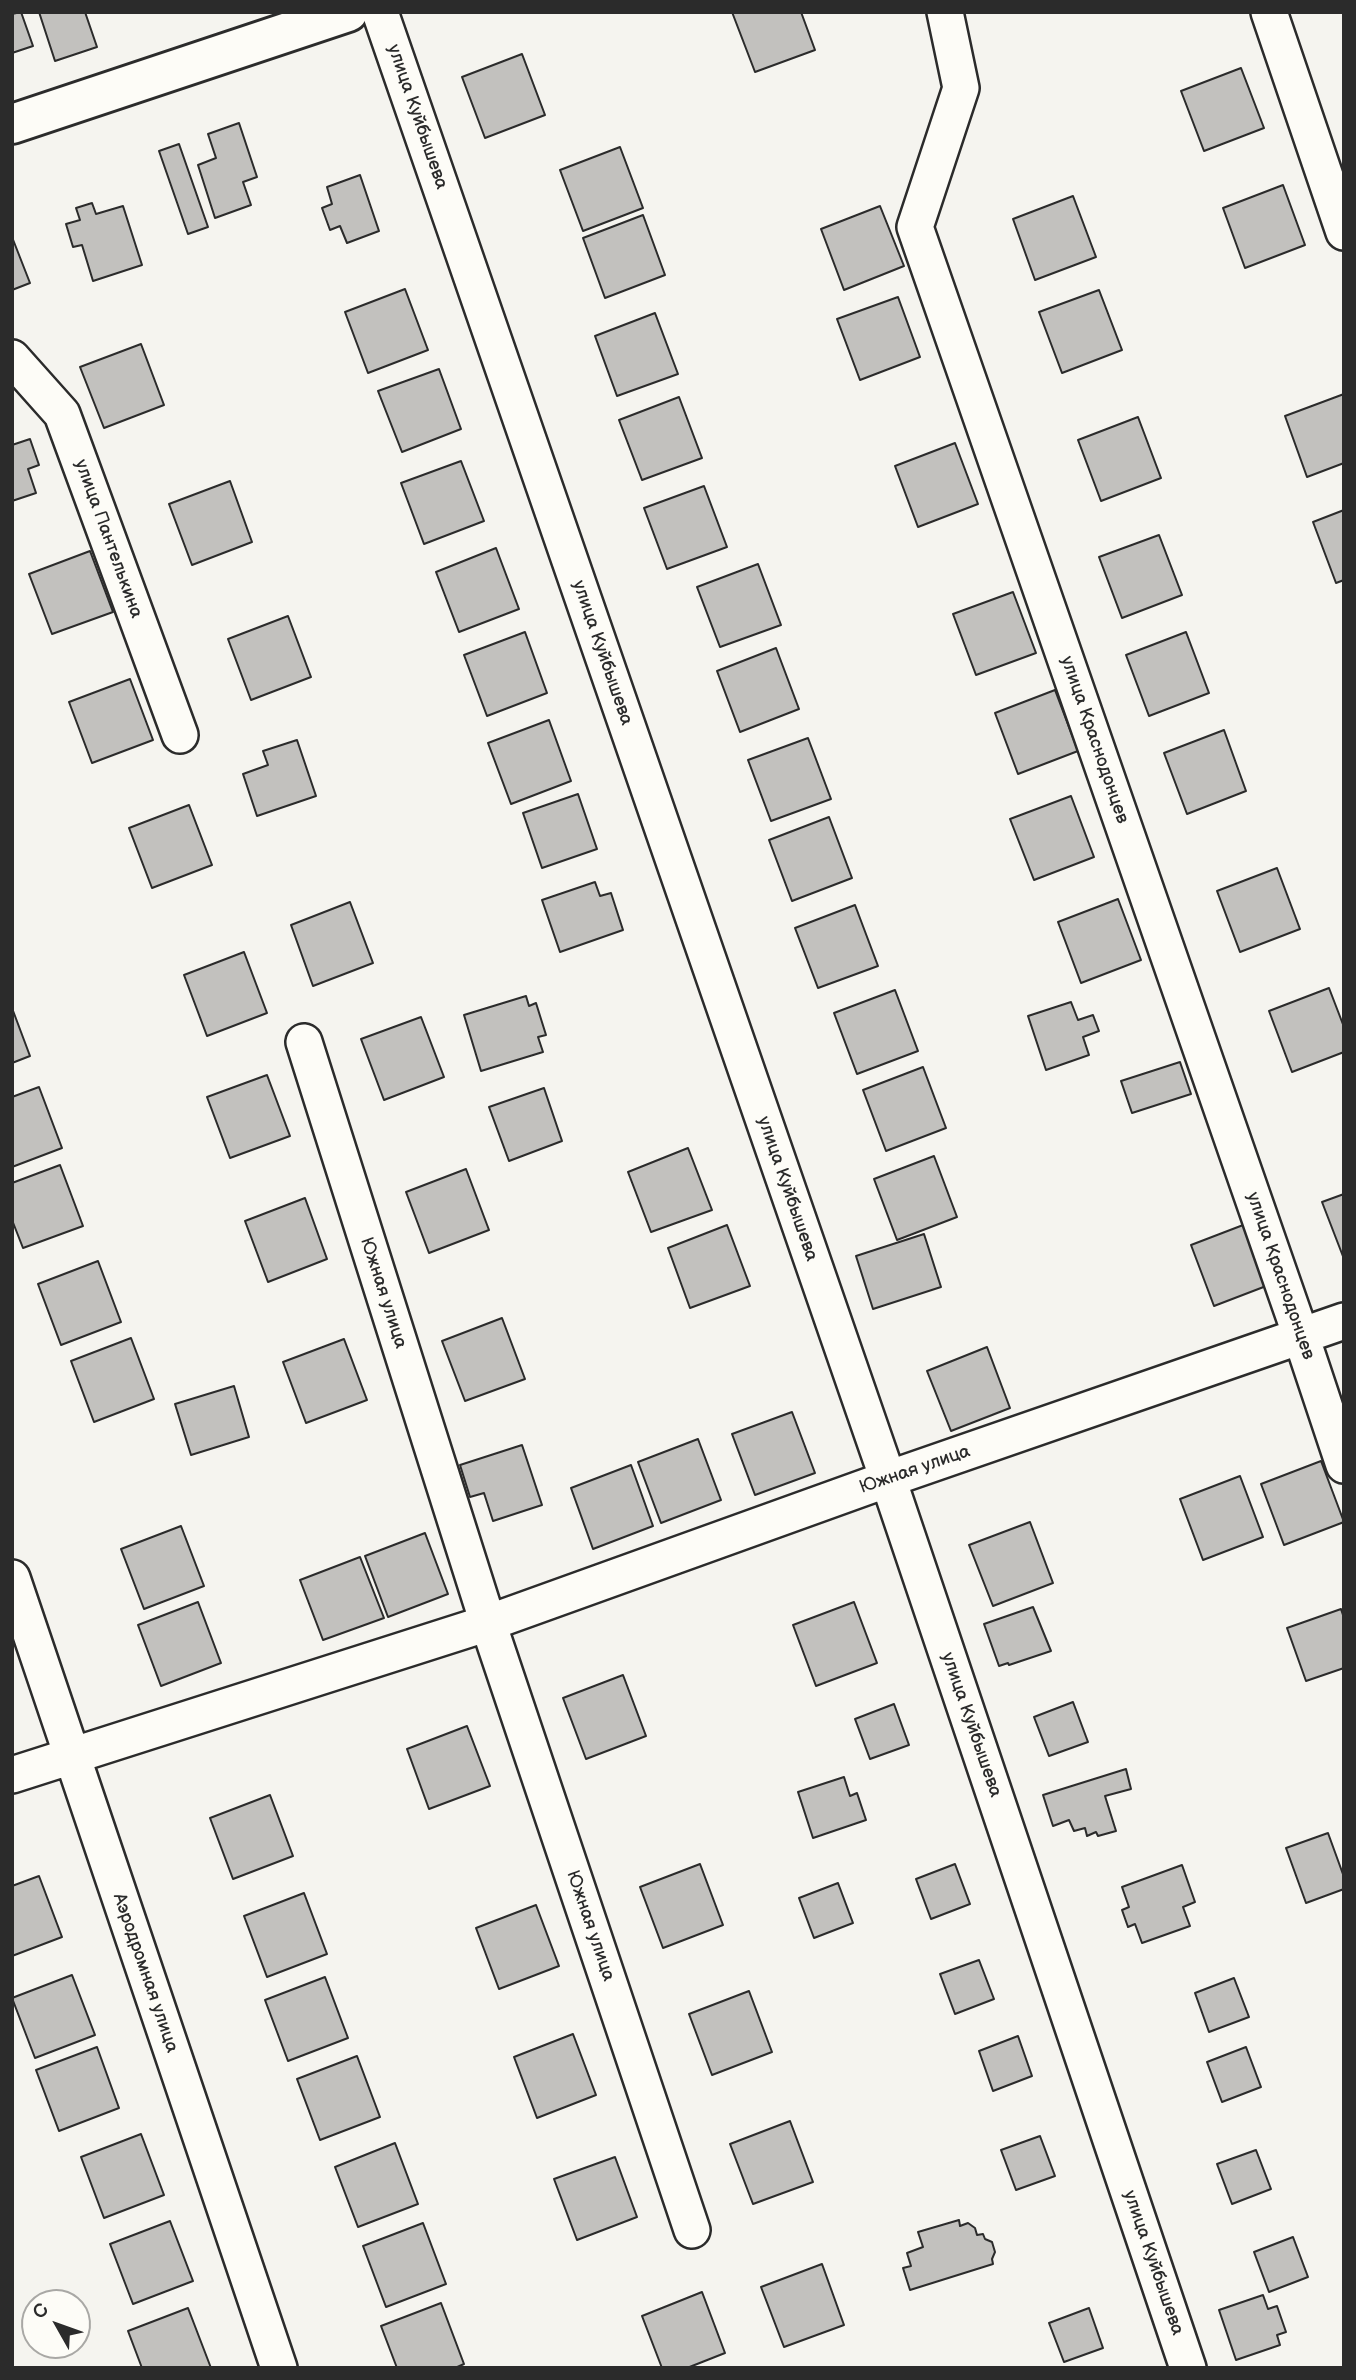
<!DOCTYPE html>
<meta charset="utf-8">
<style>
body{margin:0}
#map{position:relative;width:1356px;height:2380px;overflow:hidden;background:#f5f4ef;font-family:"Balsamiq Sans",sans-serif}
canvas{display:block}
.frame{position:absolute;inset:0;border:14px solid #2b2b2b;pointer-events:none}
.north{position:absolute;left:21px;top:2289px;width:70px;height:70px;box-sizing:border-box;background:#fdfcf7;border:2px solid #a9a8a5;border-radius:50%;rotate:310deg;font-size:19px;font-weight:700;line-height:28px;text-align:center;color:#2b2b2b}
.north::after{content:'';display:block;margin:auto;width:24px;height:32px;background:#2b2b2b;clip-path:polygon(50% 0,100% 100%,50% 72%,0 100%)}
</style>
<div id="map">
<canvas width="1356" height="2380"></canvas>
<div class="frame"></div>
<div class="north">С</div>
</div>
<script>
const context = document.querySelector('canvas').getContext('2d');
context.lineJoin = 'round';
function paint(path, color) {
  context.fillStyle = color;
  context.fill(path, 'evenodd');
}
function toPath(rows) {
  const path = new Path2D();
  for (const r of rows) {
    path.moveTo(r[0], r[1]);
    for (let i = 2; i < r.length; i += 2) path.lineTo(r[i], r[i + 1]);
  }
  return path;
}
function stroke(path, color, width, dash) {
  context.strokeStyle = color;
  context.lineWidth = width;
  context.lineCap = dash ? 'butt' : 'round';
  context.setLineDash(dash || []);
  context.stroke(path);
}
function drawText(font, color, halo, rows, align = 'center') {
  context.font = font + ' "Balsamiq Sans",sans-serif';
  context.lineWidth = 6;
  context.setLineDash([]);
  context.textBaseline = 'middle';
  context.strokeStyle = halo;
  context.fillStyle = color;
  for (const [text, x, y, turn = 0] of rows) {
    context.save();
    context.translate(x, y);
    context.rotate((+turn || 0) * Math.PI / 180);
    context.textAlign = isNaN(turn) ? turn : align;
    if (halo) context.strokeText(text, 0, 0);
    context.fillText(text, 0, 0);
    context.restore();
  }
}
const building = toPath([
 [21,12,33,46,12,53,12,14,21,12],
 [39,12,85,12,97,47,55,61,39,12],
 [732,12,801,12,815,50,755,72,732,12],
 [522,54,545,115,485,138,462,77,522,54],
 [1241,68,1264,128,1204,151,1181,91,1241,68],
 [239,123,257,177,243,182,251,205,215,218,198,165,216,158,208,134,239,123],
 [179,144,208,227,188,234,159,151,179,144],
 [620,147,643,208,583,231,560,170,620,147],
 [360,175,379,231,347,243,340,226,330,230,322,208,332,204,327,187,360,175],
 [1283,185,1305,245,1245,268,1223,208,1283,185],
 [1073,196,1096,257,1035,280,1013,219,1073,196],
 [92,203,96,214,123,206,142,265,93,281,82,245,73,247,66,224,80,220,76,208,92,203],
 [880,206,904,266,844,290,821,229,880,206],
 [643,215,665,275,605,298,583,238,643,215],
 [12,237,30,283,12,290,12,237],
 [405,289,428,350,368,373,345,312,405,289],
 [1099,290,1122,350,1062,373,1039,312,1099,290],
 [898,297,920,357,860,380,837,319,898,297],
 [655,313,678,374,617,396,595,336,655,313],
 [141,344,164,405,104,428,80,367,141,344],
 [439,369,461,429,402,452,378,391,439,369],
 [1344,394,1344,463,1307,477,1285,416,1344,394],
 [679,397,702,458,642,480,619,420,679,397],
 [1138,417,1161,478,1101,501,1078,440,1138,417],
 [30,439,39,465,28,469,36,493,12,501,12,445,30,439],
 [955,443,978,504,918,527,895,466,955,443],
 [461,461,484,521,424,544,401,483,461,461],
 [230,481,252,542,192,565,169,504,230,481],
 [704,486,727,547,667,569,644,508,704,486],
 [1344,510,1344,580,1336,583,1313,522,1344,510],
 [1159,535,1182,595,1122,618,1099,557,1159,535],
 [496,548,519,609,459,632,436,572,496,548],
 [90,551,113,612,52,634,29,574,90,551],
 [758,564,781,625,720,647,697,587,758,564],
 [1013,592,1036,653,976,675,953,614,1013,592],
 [288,616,311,677,251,700,228,639,288,616],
 [525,632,547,693,487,716,464,655,525,632],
 [1186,632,1209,693,1149,716,1126,655,1186,632],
 [776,648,799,709,740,732,717,671,776,648],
 [130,679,153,740,92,763,69,702,130,679],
 [1055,690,1078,751,1018,774,995,713,1055,690],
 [549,720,571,781,511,804,488,743,549,720],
 [1224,730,1246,791,1187,814,1164,753,1224,730],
 [808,738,831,799,771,821,748,760,808,738],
 [297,740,316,796,257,816,243,774,268,765,263,751,297,740],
 [578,794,597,849,542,868,523,813,578,794],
 [1071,796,1094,857,1034,880,1010,819,1071,796],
 [189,805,212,865,152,888,129,828,189,805],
 [829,817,852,878,792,901,769,840,829,817],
 [1277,868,1300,929,1240,952,1217,891,1277,868],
 [595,882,600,896,611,893,623,930,560,952,542,900,595,882],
 [1118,899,1141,960,1081,983,1058,922,1118,899],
 [350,902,373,963,313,986,291,925,350,902],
 [855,905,878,966,818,988,795,928,855,905],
 [244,952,267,1013,207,1036,184,975,244,952],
 [1329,988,1344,1027,1344,1052,1292,1072,1269,1011,1329,988],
 [895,990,918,1051,857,1074,834,1013,895,990],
 [526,996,529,1006,536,1003,546,1035,538,1037,543,1052,481,1071,464,1015,526,996],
 [1071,1002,1078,1020,1093,1015,1099,1031,1083,1037,1089,1055,1046,1070,1028,1016,1071,1002],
 [12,1008,30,1056,12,1063,12,1008],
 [421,1017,444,1077,384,1100,361,1039,421,1017],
 [1180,1062,1191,1094,1132,1113,1121,1081,1180,1062],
 [923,1067,946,1128,886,1151,863,1090,923,1067],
 [267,1075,290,1136,230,1158,207,1097,267,1075],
 [39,1087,62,1148,12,1167,12,1097,39,1087],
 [544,1088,562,1141,509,1161,489,1107,544,1088],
 [688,1148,712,1210,651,1232,628,1172,688,1148],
 [934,1156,957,1217,897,1240,874,1179,934,1156],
 [60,1165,83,1226,23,1248,12,1220,12,1183,60,1165],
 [466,1169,489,1230,429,1253,406,1192,466,1169],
 [1344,1194,1344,1259,1322,1202,1344,1194],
 [305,1198,327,1259,268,1282,245,1221,305,1198],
 [1251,1222,1274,1283,1214,1306,1191,1245,1251,1222],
 [727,1225,750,1286,690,1308,668,1248,727,1225],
 [924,1234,941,1287,873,1309,856,1256,924,1234],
 [98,1261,121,1322,61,1345,38,1284,98,1261],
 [502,1318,525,1379,465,1401,442,1341,502,1318],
 [131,1338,154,1399,94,1422,71,1361,131,1338],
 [344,1339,367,1400,306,1423,283,1362,344,1339],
 [987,1347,1010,1408,951,1431,927,1371,987,1347],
 [234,1386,249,1437,191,1455,175,1404,234,1386],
 [792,1412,815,1473,755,1495,732,1434,792,1412],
 [698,1439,721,1500,661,1523,638,1462,698,1439],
 [522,1445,542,1505,493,1521,484,1493,470,1497,460,1465,522,1445],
 [1321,1461,1344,1522,1284,1545,1261,1484,1321,1461],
 [631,1465,653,1526,593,1549,571,1488,631,1465],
 [1240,1476,1263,1537,1203,1560,1180,1499,1240,1476],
 [1030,1522,1053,1583,993,1606,969,1545,1030,1522],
 [181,1526,204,1586,144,1609,121,1549,181,1526],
 [425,1533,448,1594,388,1617,365,1556,425,1533],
 [360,1557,384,1618,323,1640,300,1580,360,1557],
 [198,1602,221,1663,161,1686,138,1625,198,1602],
 [854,1602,877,1663,816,1686,793,1625,854,1602],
 [1033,1607,1051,1651,1009,1665,1008,1663,999,1666,984,1624,1033,1607],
 [1341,1609,1344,1618,1344,1668,1306,1681,1287,1628,1341,1609],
 [623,1675,646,1736,586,1759,563,1698,623,1675],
 [1073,1702,1088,1742,1049,1756,1034,1717,1073,1702],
 [894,1704,909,1745,870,1759,855,1719,894,1704],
 [467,1726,490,1786,429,1809,407,1749,467,1726],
 [1126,1769,1131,1789,1105,1796,1116,1831,1098,1836,1096,1832,1087,1836,1085,1828,1074,1831,1069,1820,1053,1826,1043,1795,1126,1769],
 [844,1777,850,1796,857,1793,866,1820,813,1838,798,1792,844,1777],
 [270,1795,293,1856,233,1879,210,1818,270,1795],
 [1328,1833,1344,1877,1344,1889,1306,1903,1286,1848,1328,1833],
 [700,1864,723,1925,663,1948,640,1887,700,1864],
 [955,1864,970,1904,931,1919,916,1879,955,1864],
 [1182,1865,1195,1902,1183,1907,1190,1926,1142,1943,1135,1924,1128,1927,1122,1910,1129,1907,1122,1887,1182,1865],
 [39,1876,62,1937,12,1956,12,1886,39,1876],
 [838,1883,853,1923,814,1938,799,1898,838,1883],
 [304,1893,327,1954,267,1977,244,1916,304,1893],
 [536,1905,559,1966,499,1989,476,1928,536,1905],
 [979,1960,994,1999,955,2014,940,1974,979,1960],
 [72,1975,95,2035,35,2058,12,1998,72,1975],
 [325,1977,348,2038,288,2061,265,2000,325,1977],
 [1234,1978,1249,2017,1209,2032,1195,1993,1234,1978],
 [749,1991,772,2052,712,2075,689,2014,749,1991],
 [573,2034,596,2095,537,2118,514,2057,573,2034],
 [1018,2036,1032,2076,993,2091,979,2051,1018,2036],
 [97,2047,119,2108,59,2131,36,2070,97,2047],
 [1246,2047,1261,2087,1222,2102,1207,2062,1246,2047],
 [357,2056,380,2117,320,2140,297,2079,357,2056],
 [790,2121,813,2182,753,2204,730,2144,790,2121],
 [141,2134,164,2195,104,2218,81,2157,141,2134],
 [1040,2136,1055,2176,1016,2190,1001,2150,1040,2136],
 [395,2143,418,2204,358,2227,335,2167,395,2143],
 [1256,2150,1271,2189,1232,2204,1217,2164,1256,2150],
 [615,2157,637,2217,577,2240,554,2179,615,2157],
 [959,2220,960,2226,968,2223,975,2228,977,2235,983,2234,985,2239,992,2242,995,2252,992,2259,993,2264,910,2290,903,2268,911,2266,907,2253,923,2247,918,2232,959,2220],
 [170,2221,193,2281,133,2304,110,2244,170,2221],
 [423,2223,446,2284,386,2307,363,2246,423,2223],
 [1293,2237,1308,2277,1269,2292,1254,2252,1293,2237],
 [822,2264,844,2325,784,2347,761,2287,822,2264],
 [702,2292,725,2353,687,2368,662,2368,642,2316,702,2292],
 [1263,2295,1268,2309,1277,2306,1286,2332,1277,2335,1280,2345,1236,2360,1219,2310,1263,2295],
 [441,2303,464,2364,455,2368,397,2368,381,2326,441,2303],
 [188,2308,211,2368,142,2368,128,2331,188,2308],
 [1089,2308,1103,2348,1064,2362,1049,2323,1089,2308]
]);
const street = toPath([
 [380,12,888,1479,1188,2368],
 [945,12,961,88,915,227,1301,1336,1344,1465],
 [1269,12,1344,232],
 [12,358,62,414,180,735],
 [304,1042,488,1623,692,2230],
 [12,1578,279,2368],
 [12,1775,488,1623,888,1479,1344,1321]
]);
const secondary = toPath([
 [12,124,348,12]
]);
const streetNames = [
 ["улица Куйбышева",417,117,71],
 ["улица Пантелькина",108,539,70],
 ["улица Куйбышева",602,653,71],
 ["улица Краснодонцев",1094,740,71],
 ["улица Куйбышева",787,1189,71],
 ["улица Краснодонцев",1280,1276,71],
 ["Южная улица",383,1293,72],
 ["Южная улица",915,1470,-19],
 ["улица Куйбышева",971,1725,71],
 ["Южная улица",590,1926,71],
 ["Аэродромная улица",145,1973,71],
 ["улица Куйбышева",1153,2263,71]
];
paint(building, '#c2c1be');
stroke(building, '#2b2b2b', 2);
stroke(street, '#2b2b2b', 40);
stroke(secondary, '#2b2b2b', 44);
stroke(street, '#fdfcf7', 35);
stroke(secondary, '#fdfcf7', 38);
drawText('18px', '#2b2b2b', '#fdfcf7', streetNames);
</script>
